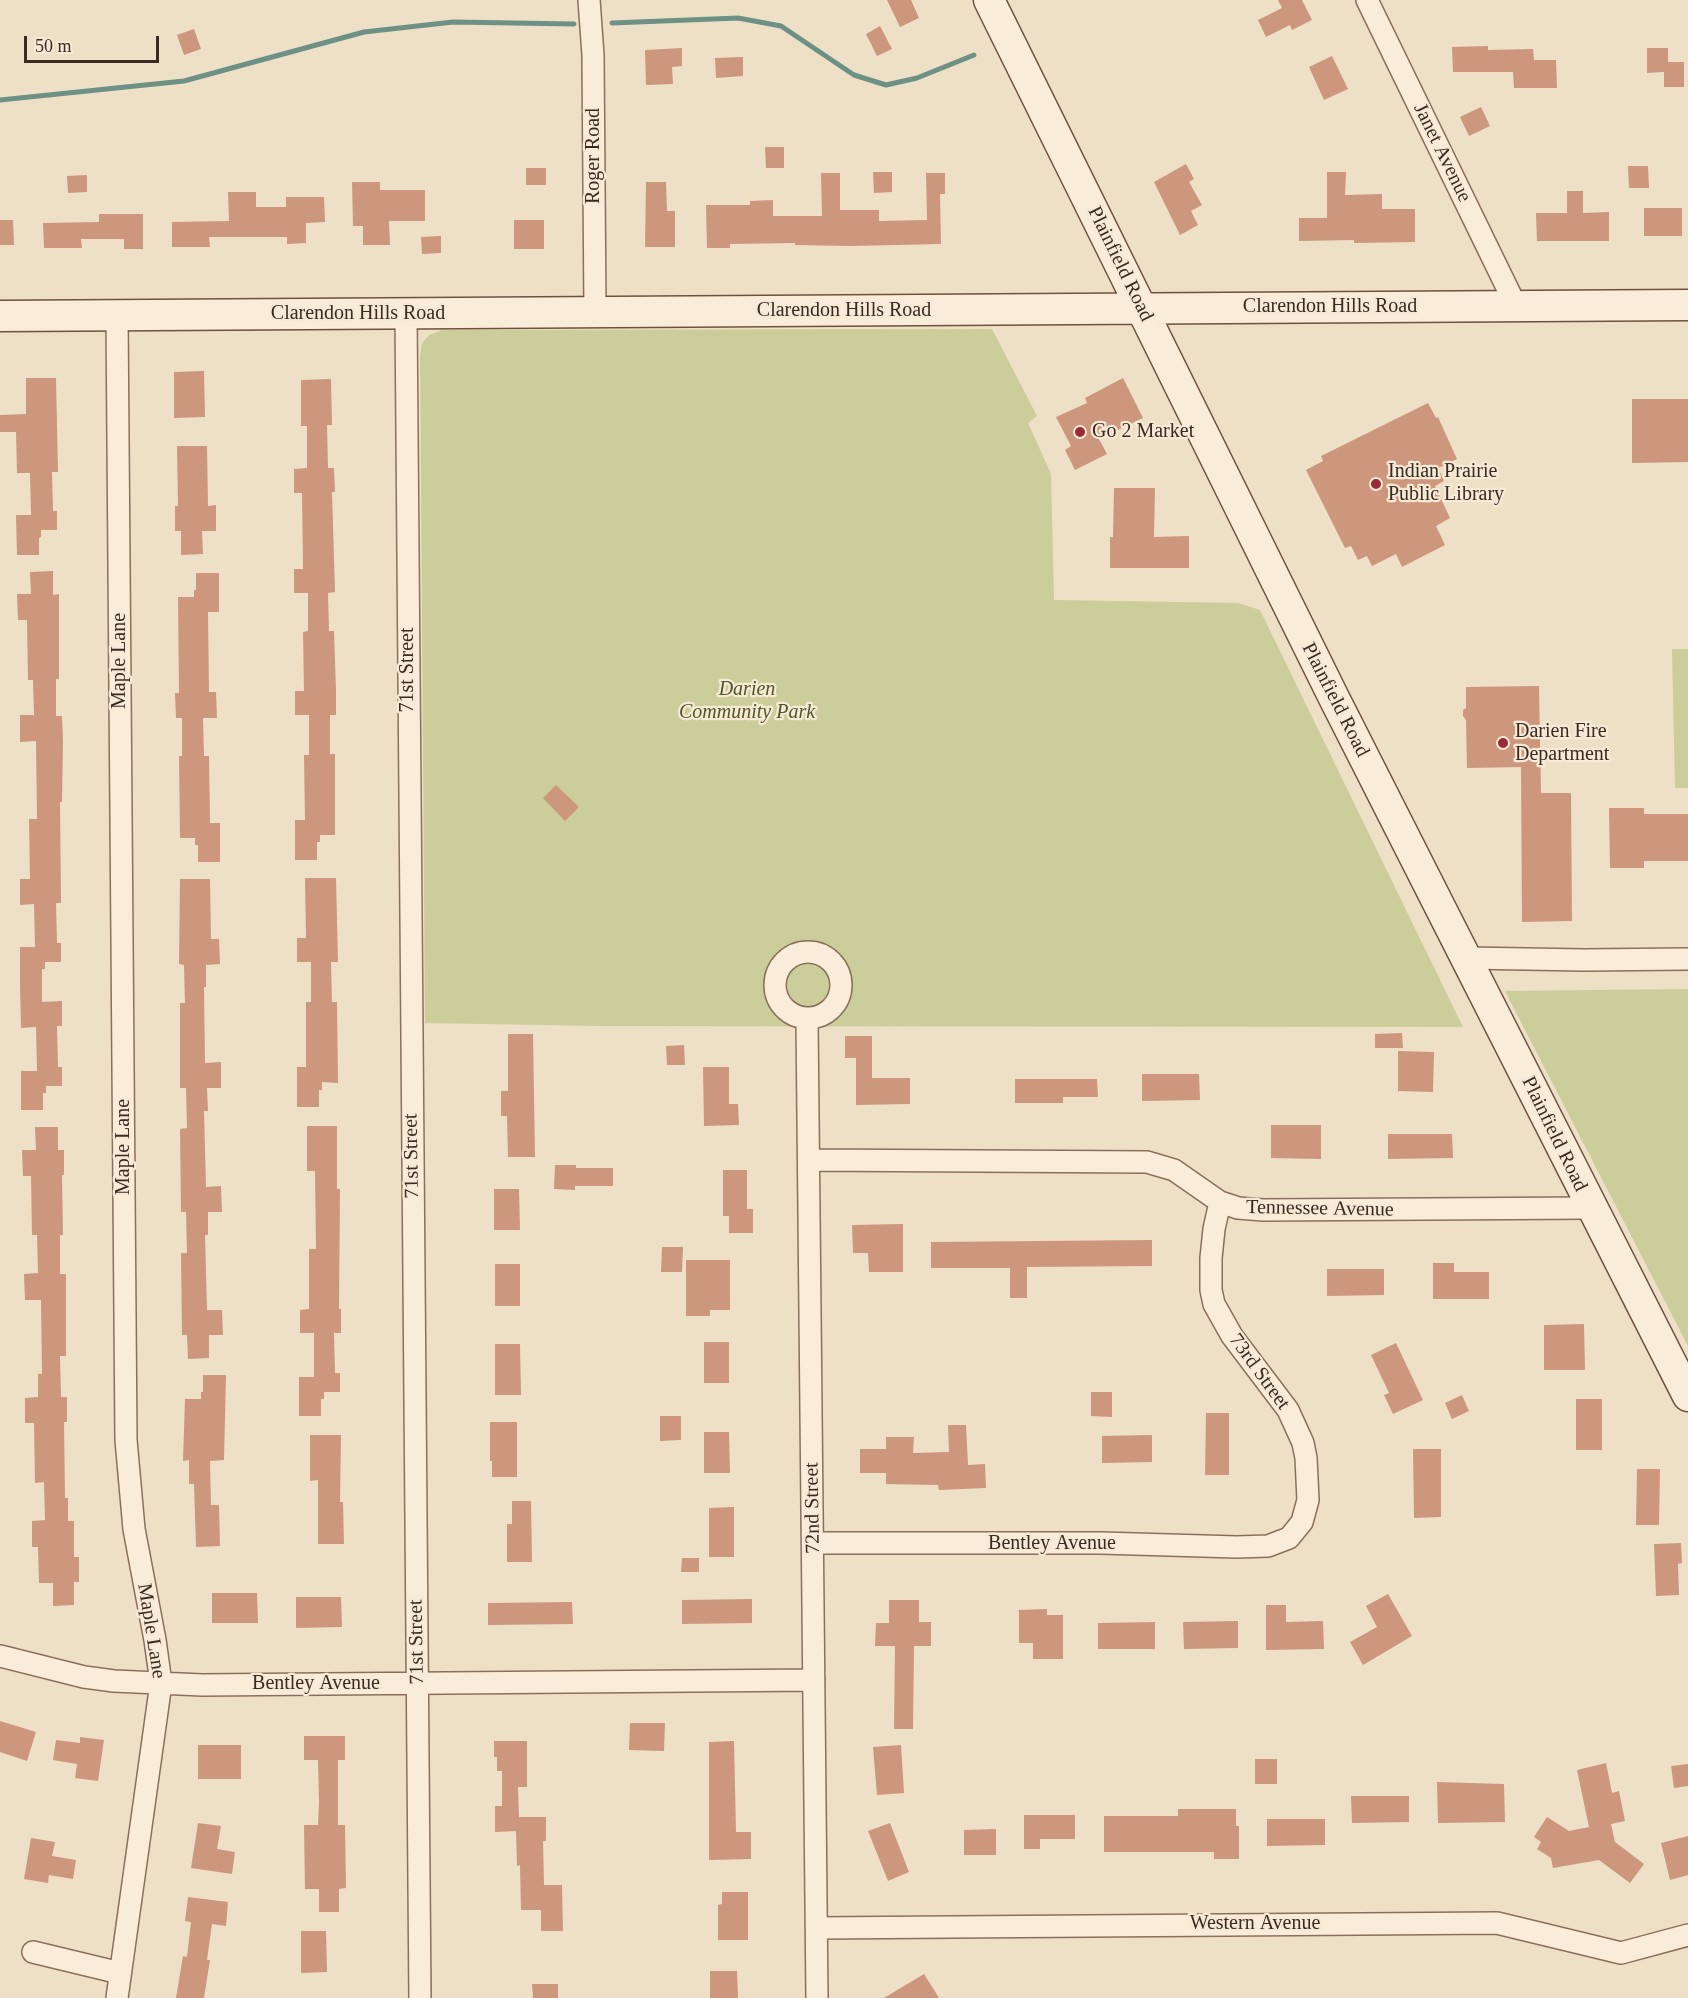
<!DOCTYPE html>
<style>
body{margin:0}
#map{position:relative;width:1688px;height:1998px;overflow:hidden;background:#eedfc7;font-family:Georgia,serif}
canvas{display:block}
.scale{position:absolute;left:24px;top:36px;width:135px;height:27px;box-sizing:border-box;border:3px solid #3a2a20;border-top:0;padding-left:8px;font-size:18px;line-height:21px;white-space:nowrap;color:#3a2a20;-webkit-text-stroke:4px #f6ead6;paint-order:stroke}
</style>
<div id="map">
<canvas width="1688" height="1998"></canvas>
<div class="scale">50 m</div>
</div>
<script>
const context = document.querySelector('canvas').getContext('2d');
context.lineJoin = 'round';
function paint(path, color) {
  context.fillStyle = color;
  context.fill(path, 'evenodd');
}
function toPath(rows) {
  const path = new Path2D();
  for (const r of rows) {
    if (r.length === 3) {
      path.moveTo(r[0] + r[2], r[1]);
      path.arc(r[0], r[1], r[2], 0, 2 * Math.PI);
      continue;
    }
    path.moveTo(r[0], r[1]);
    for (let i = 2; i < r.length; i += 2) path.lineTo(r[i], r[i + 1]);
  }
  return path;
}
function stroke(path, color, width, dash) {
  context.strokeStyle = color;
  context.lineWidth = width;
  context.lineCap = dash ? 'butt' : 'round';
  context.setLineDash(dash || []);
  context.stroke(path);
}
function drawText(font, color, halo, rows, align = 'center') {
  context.font = font + ' Georgia,serif';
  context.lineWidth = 4.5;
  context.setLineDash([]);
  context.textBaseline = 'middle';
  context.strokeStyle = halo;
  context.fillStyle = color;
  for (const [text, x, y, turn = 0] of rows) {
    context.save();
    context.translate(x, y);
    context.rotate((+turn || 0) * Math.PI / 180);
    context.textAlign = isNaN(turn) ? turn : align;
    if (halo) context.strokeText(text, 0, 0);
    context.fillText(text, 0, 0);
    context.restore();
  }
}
const green = toPath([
 [992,329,1037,416,1028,423,1051,474,1054,600,1238,603,1260,610,1463,1027,599,1026,425,1023,420,357,422,343,429,335,442,330],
 [1672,649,1688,649,1688,788,1675,788],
 [1688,989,1688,1346,1505,991]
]);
const stream = toPath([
 [612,23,738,18,781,26,854,75,886,85,917,78,974,55],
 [0,100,184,81,364,32,453,22,574,24]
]);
const building = toPath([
 [887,0,911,0,919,18,900,27],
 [1278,0,1302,0,1312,20,1292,30,1290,25,1266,37,1258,20,1282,8],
 [880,26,892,49,877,56,866,34],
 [194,29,201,49,184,55,177,35],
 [1488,46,1488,50,1533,49,1534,60,1556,60,1557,88,1514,88,1513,72,1453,72,1452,47],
 [682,48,682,66,672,67,673,84,646,85,645,50],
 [1647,48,1668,48,1668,62,1684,62,1684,87,1664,87,1664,72,1647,73],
 [1332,56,1348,89,1324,100,1309,67],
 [743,57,743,76,716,78,715,58],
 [1481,107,1490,126,1469,136,1460,117],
 [765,147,784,147,784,168,766,168],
 [1186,164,1194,179,1189,182,1202,205,1191,211,1198,225,1180,235,1154,182],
 [1628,166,1648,166,1649,188,1629,188],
 [526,168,546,168,546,185,526,185],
 [873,172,892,172,892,192,874,193],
 [1327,172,1346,172,1345,195,1382,194,1382,209,1415,209,1415,242,1354,243,1354,240,1299,241,1299,218,1327,218],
 [821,173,840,173,840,210,879,210,879,221,927,220,926,173,945,173,945,194,940,194,941,244,850,246,795,245,795,243,730,244,730,248,707,248,706,205,750,205,750,201,773,200,773,216,822,216],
 [87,175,87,192,68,193,67,176],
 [352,182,380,182,380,190,425,190,425,221,389,221,390,245,363,245,363,226,353,226],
 [646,182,666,182,667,211,675,211,675,247,645,247],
 [1567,191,1583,191,1583,213,1609,212,1609,241,1537,241,1536,213,1567,213],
 [228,192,256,192,256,207,286,207,286,197,324,197,325,222,306,223,306,243,287,244,287,237,209,237,210,247,172,247,172,222,229,221],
 [1644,208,1682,208,1682,236,1644,236],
 [99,214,143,214,143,249,124,249,124,239,81,239,82,248,44,248,43,223,99,222],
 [0,220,13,220,14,245,0,245],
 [514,220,544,220,544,249,514,249],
 [441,236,441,253,422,254,421,237],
 [204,371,205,417,174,418,174,372],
 [26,378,56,378,58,472,52,472,53,511,57,511,57,530,41,530,41,537,39,538,39,555,17,555,16,515,31,515,30,473,17,473,16,432,0,432,0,415,26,414],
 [1123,378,1143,418,1099,439,1107,454,1075,470,1065,450,1071,446,1056,417,1087,403,1085,398],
 [331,379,332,425,327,425,328,468,334,468,335,492,332,492,335,592,328,593,329,631,334,631,336,691,336,715,330,715,330,754,335,754,335,835,320,835,320,842,317,842,317,860,295,860,295,820,305,820,304,755,309,755,309,715,295,715,295,691,304,691,303,632,308,631,308,593,294,593,294,569,303,569,302,493,294,493,294,469,307,468,307,426,301,426,301,380],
 [1632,399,1688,399,1688,462,1632,463],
 [1428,403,1436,418,1438,417,1457,459,1438,468,1444,481,1435,486,1450,518,1436,526,1445,545,1402,567,1396,554,1372,566,1367,556,1358,560,1351,546,1345,548,1306,470,1323,461,1321,456],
 [177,446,207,446,208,506,216,505,216,531,202,531,203,554,181,555,181,531,175,531,175,506,178,506],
 [1114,488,1155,488,1154,537,1189,536,1189,568,1110,568,1110,537,1113,537],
 [53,571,53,595,59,594,59,679,56,679,56,716,62,716,63,741,62,802,60,802,61,903,56,903,57,943,61,943,61,962,45,962,45,969,42,969,42,1002,62,1001,62,1026,57,1026,58,1067,62,1067,62,1086,46,1086,46,1093,43,1093,43,1110,21,1110,21,1071,37,1071,36,1027,21,1028,20,986,20,947,35,947,34,904,20,905,20,879,30,879,29,819,37,819,36,741,20,742,20,715,34,715,33,680,28,680,27,620,18,620,17,594,31,594,30,572],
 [196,573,219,573,219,612,208,612,209,692,216,692,217,718,203,718,204,756,209,756,210,823,220,823,220,862,198,862,198,845,195,845,195,838,180,838,179,756,182,756,182,718,176,718,175,693,179,693,178,597,194,597,194,590,196,590],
 [1539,686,1541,793,1571,793,1572,921,1522,922,1521,767,1467,768,1466,720,1463,716,1463,710,1466,708,1466,687],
 [556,785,579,807,565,821,543,798],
 [1609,808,1644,808,1644,814,1688,814,1688,861,1644,861,1644,868,1610,868],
 [305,878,336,878,338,962,331,962,332,1002,337,1002,338,1083,322,1082,322,1090,319,1090,319,1107,297,1107,297,1067,306,1067,306,1002,311,1002,311,962,297,962,297,938,306,938],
 [180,879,210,879,211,939,219,939,220,964,206,965,206,987,204,987,205,1063,221,1062,221,1088,207,1088,208,1111,204,1111,206,1187,221,1186,222,1212,208,1212,208,1235,205,1235,207,1310,222,1310,223,1335,209,1335,209,1358,188,1359,187,1335,182,1335,181,1253,187,1253,186,1212,181,1212,180,1129,187,1128,186,1088,180,1088,180,1003,185,1003,184,965,179,964],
 [1402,1033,1403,1048,1375,1048,1375,1034],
 [508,1034,533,1034,535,1157,508,1157,507,1116,501,1116,501,1091,508,1091],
 [845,1036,872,1036,872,1078,910,1078,910,1104,856,1105,856,1058,845,1058],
 [684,1045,685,1065,667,1065,666,1046],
 [1398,1051,1434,1052,1433,1092,1398,1091],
 [703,1067,729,1067,729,1104,738,1104,739,1125,704,1126],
 [1142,1074,1199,1074,1200,1100,1142,1101],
 [1015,1079,1097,1079,1098,1097,1063,1097,1063,1103,1015,1103],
 [1271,1125,1321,1125,1321,1159,1271,1158],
 [307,1126,337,1126,337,1189,340,1189,339,1309,341,1309,341,1333,334,1333,335,1373,340,1373,340,1392,324,1392,324,1399,321,1399,321,1416,299,1416,299,1377,314,1377,314,1333,300,1333,300,1310,309,1309,309,1249,316,1249,315,1171,307,1171],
 [35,1127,58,1127,58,1150,64,1150,64,1175,62,1175,63,1235,60,1235,60,1274,66,1274,66,1356,60,1356,61,1397,67,1397,67,1422,64,1422,65,1498,68,1498,68,1521,74,1521,74,1557,79,1557,79,1582,74,1582,74,1605,53,1606,53,1583,39,1583,38,1547,32,1547,32,1521,45,1520,44,1482,35,1483,34,1423,25,1423,25,1398,38,1397,38,1374,42,1374,41,1300,25,1300,24,1274,38,1273,37,1235,32,1235,31,1176,23,1176,22,1150,36,1150],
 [1388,1134,1452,1134,1453,1158,1388,1159],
 [555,1165,576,1165,576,1168,613,1168,613,1186,575,1186,575,1190,554,1189],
 [723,1170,747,1170,747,1209,753,1209,753,1233,729,1233,729,1216,723,1216],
 [494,1189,519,1189,520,1230,494,1230],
 [903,1224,903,1272,869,1272,868,1253,853,1253,852,1225],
 [1152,1240,1152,1266,1027,1267,1027,1298,1010,1298,1010,1268,931,1268,931,1242],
 [662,1247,683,1247,682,1272,661,1272],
 [686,1260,730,1260,730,1310,710,1310,710,1316,686,1316],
 [1433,1263,1454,1263,1454,1272,1489,1272,1489,1299,1433,1299],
 [495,1264,520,1264,520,1306,495,1306],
 [1327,1269,1384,1269,1384,1295,1327,1296],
 [1584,1324,1585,1370,1544,1370,1544,1325],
 [704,1342,729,1342,729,1383,704,1383],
 [1396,1343,1423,1400,1393,1414,1384,1395,1389,1393,1371,1355],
 [495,1344,520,1344,521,1395,495,1395],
 [203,1375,226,1375,224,1460,210,1461,211,1505,219,1505,220,1546,196,1547,194,1484,189,1484,189,1460,183,1461,185,1399,201,1399,201,1392,203,1392],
 [1091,1392,1112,1392,1112,1417,1091,1416],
 [1462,1395,1469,1411,1452,1419,1445,1403],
 [1576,1399,1602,1399,1602,1450,1576,1450],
 [1206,1413,1229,1413,1229,1475,1205,1475],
 [660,1416,681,1416,681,1440,660,1441],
 [490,1422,517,1422,517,1477,492,1477,492,1461,490,1461],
 [948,1425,966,1425,968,1465,985,1464,986,1488,939,1490,938,1485,886,1484,886,1473,860,1473,860,1449,886,1449,886,1437,914,1437,913,1453,949,1452],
 [704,1432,729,1432,730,1473,704,1473],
 [310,1435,341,1435,340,1502,343,1502,344,1544,318,1544,318,1480,310,1481],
 [1152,1435,1152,1462,1102,1463,1102,1436],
 [1413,1449,1441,1449,1441,1517,1414,1518],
 [1637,1469,1660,1469,1659,1525,1636,1525],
 [512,1501,531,1501,532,1562,507,1562,507,1524,512,1524],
 [734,1507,734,1557,709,1557,709,1508],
 [1681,1543,1682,1563,1678,1564,1679,1595,1656,1596,1654,1544],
 [682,1558,699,1558,699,1572,681,1572],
 [212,1593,257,1593,258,1623,212,1623],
 [1388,1594,1412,1636,1363,1665,1350,1642,1377,1627,1366,1606],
 [296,1597,341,1597,342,1627,296,1628],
 [752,1599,752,1623,682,1624,682,1600],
 [889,1600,919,1600,919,1622,931,1622,931,1646,914,1646,913,1729,894,1729,895,1646,875,1646,876,1623,889,1623],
 [572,1602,573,1624,488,1625,488,1603],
 [1266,1605,1286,1605,1286,1622,1323,1621,1324,1649,1266,1650],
 [1047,1609,1047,1615,1063,1615,1063,1659,1033,1659,1033,1643,1019,1643,1019,1610],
 [1238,1621,1238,1648,1184,1649,1183,1622],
 [1155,1622,1155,1649,1098,1649,1098,1623],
 [0,1721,36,1732,27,1761,0,1752],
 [630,1723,665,1723,664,1751,629,1750],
 [304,1736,345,1736,345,1760,338,1760,338,1825,345,1825,346,1888,339,1889,339,1912,319,1912,319,1889,305,1889,304,1825,318,1825,319,1802,318,1760,304,1760],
 [80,1737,104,1740,98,1781,75,1778,77,1764,53,1760,56,1740,80,1743],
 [494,1741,527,1741,527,1787,518,1787,519,1817,546,1817,546,1841,543,1841,544,1885,562,1885,563,1931,541,1931,541,1910,521,1910,520,1865,517,1866,516,1831,495,1832,495,1806,502,1806,502,1771,497,1771,497,1757,494,1757],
 [734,1741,736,1832,751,1832,751,1859,709,1860,709,1742],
 [198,1745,241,1745,241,1779,198,1779],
 [901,1745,904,1793,877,1795,873,1747],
 [1255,1759,1277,1759,1277,1784,1255,1784],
 [1606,1763,1612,1793,1619,1791,1625,1821,1611,1824,1615,1842,1644,1864,1630,1883,1599,1860,1553,1868,1551,1858,1537,1849,1541,1842,1534,1837,1547,1817,1569,1831,1589,1827,1577,1770],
 [1688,1764,1688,1786,1674,1788,1671,1766],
 [1437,1782,1504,1784,1505,1822,1438,1823],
 [1351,1796,1409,1796,1409,1822,1352,1823],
 [1178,1809,1236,1809,1236,1826,1239,1826,1239,1859,1214,1859,1214,1852,1104,1852,1104,1816,1178,1816],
 [1024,1815,1075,1815,1075,1839,1040,1839,1040,1849,1024,1849],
 [1267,1819,1325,1819,1325,1845,1267,1846],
 [198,1823,221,1826,217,1849,235,1852,232,1874,191,1868],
 [890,1823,909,1872,888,1881,868,1831],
 [996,1829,996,1855,964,1855,964,1830],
 [1688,1836,1688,1875,1670,1880,1661,1843],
 [31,1838,55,1842,52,1856,76,1860,73,1879,49,1875,48,1883,24,1879],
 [722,1892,748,1892,748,1940,718,1940,718,1905,722,1904],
 [188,1897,228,1902,226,1926,212,1924,207,1960,210,1960,204,1998,176,1998,183,1956,187,1957,191,1922,185,1921],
 [301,1931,326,1931,327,1972,301,1973],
 [710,1971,737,1971,738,1998,710,1998],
 [924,1974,939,1998,884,1998],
 [532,1984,558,1984,558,1998,533,1998]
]);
const street = toPath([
 [589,0,593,55,595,312],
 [1367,0,1516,306],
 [406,313,420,1998],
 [808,985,33],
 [1467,958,1584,960,1688,959],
 [807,1019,817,1998],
 [810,1160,1147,1162,1174,1170,1220,1202,1238,1208,1263,1210,1591,1208],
 [813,1543,1101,1543,1237,1547,1268,1546,1289,1538,1302,1522,1308,1500,1306,1458,1303,1443,1288,1410,1232,1336,1214,1304,1211,1290,1211,1258,1214,1229,1220,1202],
 [0,1656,84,1677,114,1681,202,1685,814,1680],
 [817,1928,1497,1923,1621,1953,1688,1935],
 [33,1952,120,1973],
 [117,1998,161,1683,155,1640,134,1529,126,1440,117,315]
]);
const secondary = toPath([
 [989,0,1334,698,1688,1396],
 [0,316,1688,305]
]);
const markers = [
 [1080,432,6,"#992c36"],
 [1376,484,6,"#992c36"],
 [1503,743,6,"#992c36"]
];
const streetNames = [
 ["Janet Avenue",1442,153,64],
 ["Roger Road",594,156,-90],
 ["Plainfield Road",1120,264,64],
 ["Clarendon Hills Road",1330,307],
 ["Clarendon Hills Road",844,311],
 ["Clarendon Hills Road",358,314],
 ["Maple Lane",120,661,-90],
 ["71st Street",408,670,-90],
 ["Plainfield Road",1335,700,63],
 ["Plainfield Road",1554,1134,64],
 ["Maple Lane",124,1147,-90],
 ["71st Street",412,1156,-91],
 ["Tennessee Avenue",1320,1209,1],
 ["73rd Street",1259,1372,54],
 ["72nd Street",813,1508,-91],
 ["Bentley Avenue",1052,1544],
 ["Maple Lane",151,1631,81],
 ["71st Street",417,1642,-91],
 ["Bentley Avenue",316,1684],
 ["Western Avenue",1255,1924]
];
const poiNames = [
 ["Go 2 Market",1092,432],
 ["Indian Prairie",1388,472],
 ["Public Library",1388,495],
 ["Darien Fire",1515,732],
 ["Department",1515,755]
];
const parkNames = [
 ["Darien",747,690],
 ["Community Park",747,713]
];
paint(green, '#cbcd9a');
stroke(stream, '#6e9185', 5);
paint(building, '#cc977d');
stroke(street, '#8a705c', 24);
stroke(secondary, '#6c523f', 33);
stroke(street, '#f9edda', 21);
stroke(secondary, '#f9edda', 30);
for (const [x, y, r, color] of markers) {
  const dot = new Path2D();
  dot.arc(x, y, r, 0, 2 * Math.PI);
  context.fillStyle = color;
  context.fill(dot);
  stroke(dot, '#f6ead6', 2);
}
drawText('20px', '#3a2a20', '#f6ead6', streetNames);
drawText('20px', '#3a2a20', '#f6ead6', poiNames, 'left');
drawText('italic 20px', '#4f5726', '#f6ead6', parkNames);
</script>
